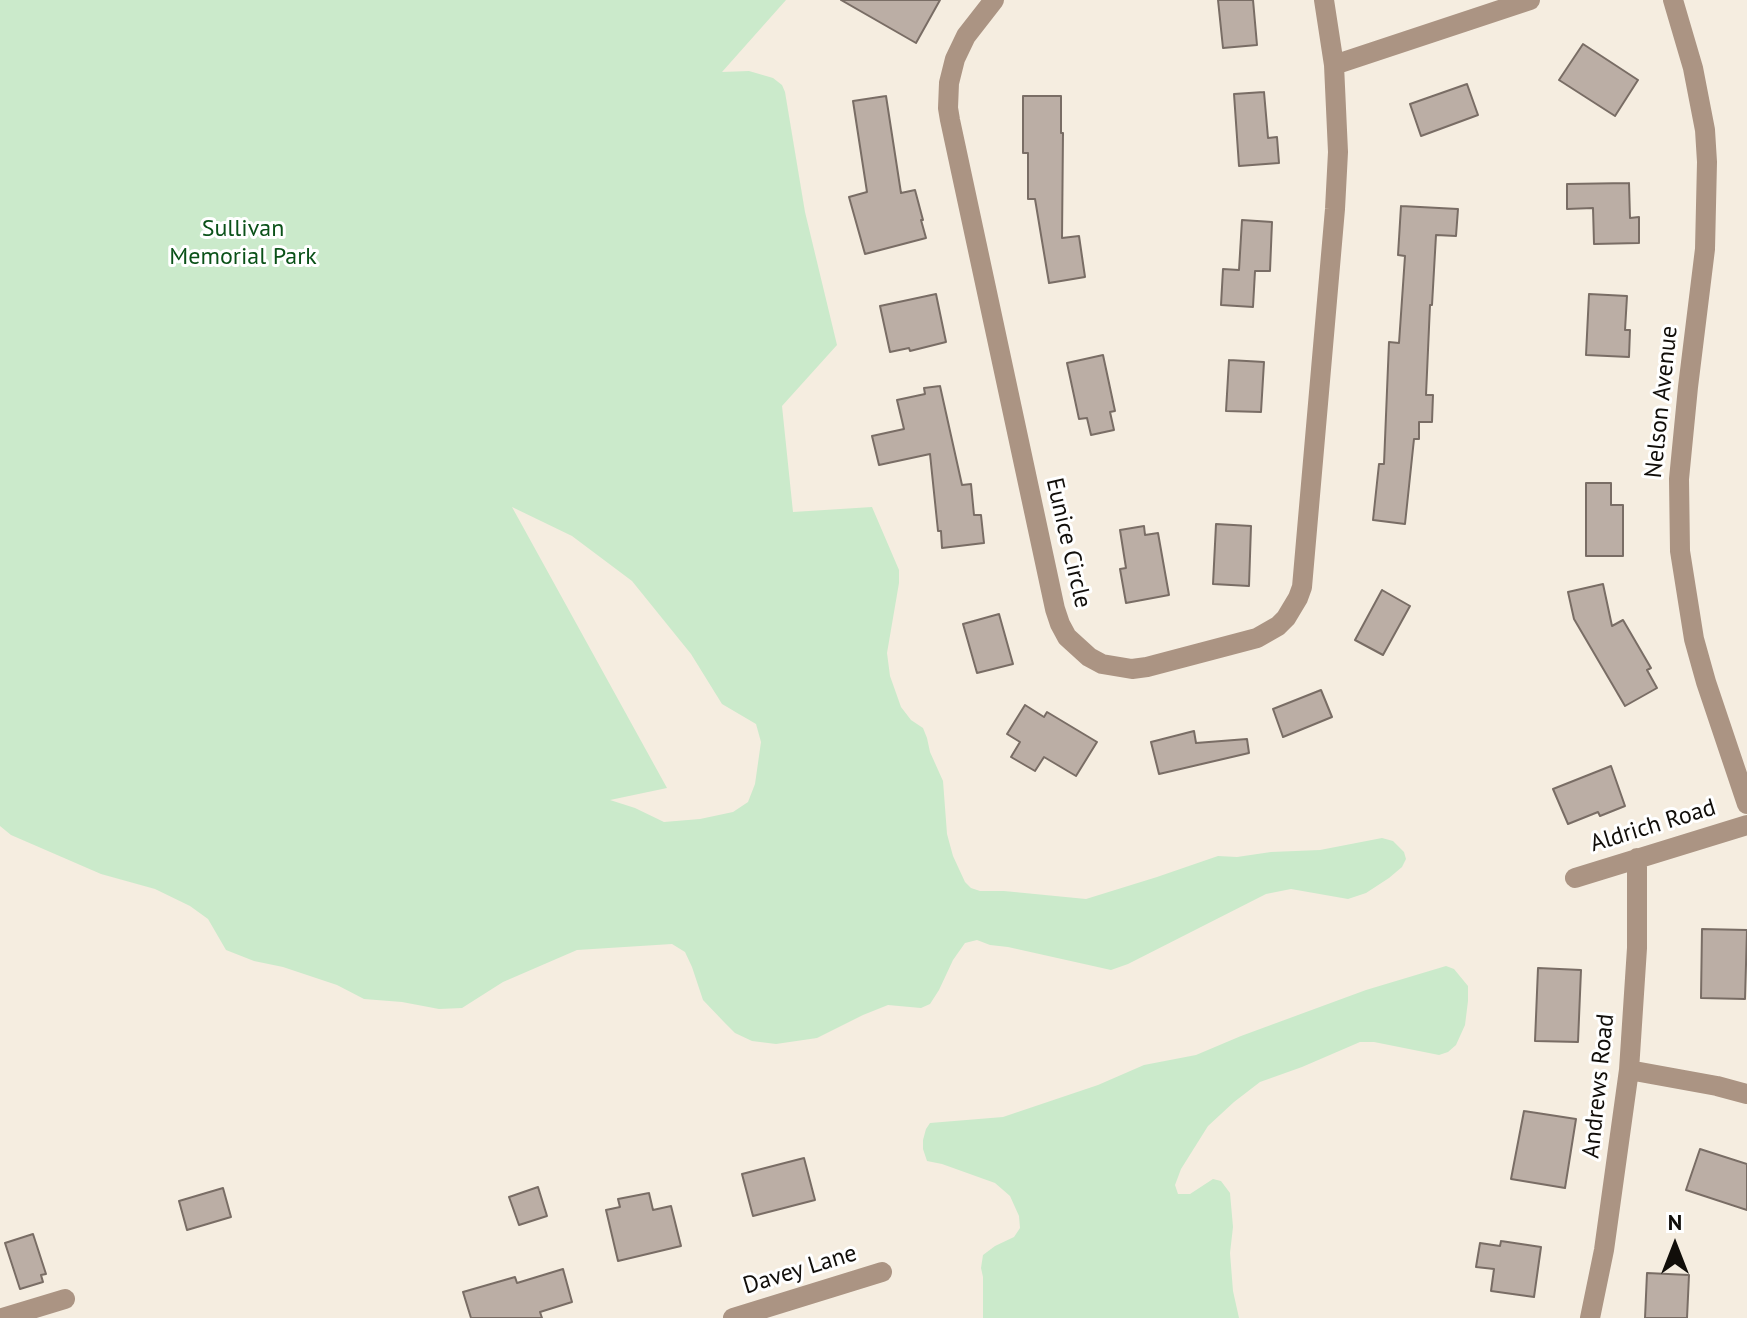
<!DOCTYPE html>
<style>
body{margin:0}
#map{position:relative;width:1747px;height:1318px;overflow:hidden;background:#f5ede0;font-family:"PT Sans",sans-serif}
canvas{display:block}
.north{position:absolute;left:1635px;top:1206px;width:80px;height:80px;-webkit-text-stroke:6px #fff;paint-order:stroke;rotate:0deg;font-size:22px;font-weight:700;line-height:32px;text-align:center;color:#110e0a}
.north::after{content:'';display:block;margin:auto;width:28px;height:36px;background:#110e0a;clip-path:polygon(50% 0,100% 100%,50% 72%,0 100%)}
</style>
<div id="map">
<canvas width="1747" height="1318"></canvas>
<div class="north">N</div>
</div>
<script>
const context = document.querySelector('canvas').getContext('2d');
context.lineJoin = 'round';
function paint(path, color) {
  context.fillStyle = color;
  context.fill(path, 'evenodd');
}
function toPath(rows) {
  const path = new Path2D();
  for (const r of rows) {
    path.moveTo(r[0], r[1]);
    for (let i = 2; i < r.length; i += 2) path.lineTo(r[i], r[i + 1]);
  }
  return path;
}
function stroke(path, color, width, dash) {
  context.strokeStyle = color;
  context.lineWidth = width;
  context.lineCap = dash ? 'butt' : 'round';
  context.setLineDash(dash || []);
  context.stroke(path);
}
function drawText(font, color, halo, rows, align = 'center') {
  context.font = font + ' "PT Sans",sans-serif';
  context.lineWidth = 6;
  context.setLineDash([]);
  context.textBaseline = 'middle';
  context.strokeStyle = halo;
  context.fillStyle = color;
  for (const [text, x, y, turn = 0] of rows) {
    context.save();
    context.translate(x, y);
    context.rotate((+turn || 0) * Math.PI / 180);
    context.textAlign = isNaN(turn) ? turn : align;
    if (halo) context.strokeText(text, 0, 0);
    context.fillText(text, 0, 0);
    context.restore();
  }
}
const green = toPath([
 [0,0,786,0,722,72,749,71,773,78,782,85,785,92,805,212,837,345,782,406,793,512,872,507,899,570,899,583,887,653,890,676,901,707,911,720,923,728,927,738,930,752,943,781,947,834,953,856,965,882,971,888,980,891,1004,891,1086,899,1157,877,1218,856,1237,857,1271,852,1320,850,1382,838,1393,841,1404,852,1406,859,1402,867,1389,878,1366,893,1348,899,1291,889,1266,894,1128,964,1111,970,1008,947,990,945,977,940,965,943,953,960,939,990,930,1004,921,1008,888,1005,863,1015,817,1038,776,1044,752,1041,735,1033,724,1022,703,1000,692,967,685,952,672,944,577,950,503,982,462,1008,439,1009,402,1002,364,999,337,985,283,967,254,961,226,950,208,919,190,906,155,889,101,874,11,835,0,826],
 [512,507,572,536,632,581,691,654,722,704,756,724,761,742,755,784,748,802,733,812,700,819,664,822,635,808,610,800,667,788],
 [1446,966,1454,969,1468,986,1468,1001,1465,1025,1456,1045,1448,1052,1439,1055,1374,1042,1360,1042,1302,1067,1260,1082,1234,1102,1208,1126,1181,1169,1175,1185,1178,1194,1190,1194,1213,1179,1221,1181,1230,1193,1233,1227,1230,1253,1233,1291,1239,1318,983,1318,983,1277,981,1268,983,1255,995,1246,1014,1237,1020,1228,1019,1216,1010,1196,995,1183,942,1164,927,1161,923,1149,923,1140,926,1129,930,1123,1003,1117,1098,1085,1144,1065,1196,1055,1241,1036,1366,990]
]);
const building = toPath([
 [841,0,940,0,916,43,841,0],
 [1218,0,1253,0,1257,45,1223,48,1218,0],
 [1583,44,1638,80,1615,116,1559,80,1583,44],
 [1467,84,1478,115,1421,136,1410,104,1467,84],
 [1264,92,1268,138,1277,137,1279,163,1239,166,1234,94,1264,92],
 [886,96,901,193,915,190,923,220,921,220,926,238,865,254,849,197,867,192,853,101,886,96],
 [1023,96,1061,96,1061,133,1063,133,1062,238,1079,236,1085,277,1049,283,1035,199,1028,199,1028,153,1023,153,1023,96],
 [1629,183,1630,218,1639,217,1639,243,1594,244,1593,208,1567,209,1567,184,1629,183],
 [1401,206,1458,209,1456,236,1436,235,1432,305,1430,305,1426,395,1433,395,1432,422,1419,422,1419,439,1414,439,1405,524,1373,520,1379,464,1384,464,1389,342,1399,343,1405,256,1398,255,1401,206],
 [1242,220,1272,222,1270,271,1255,271,1253,307,1221,305,1223,269,1239,270,1242,220],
 [936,294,946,342,910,351,909,348,890,352,880,306,936,294],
 [1589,294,1627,296,1625,330,1630,330,1629,357,1586,355,1589,294],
 [1103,355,1115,411,1110,412,1114,430,1091,435,1087,418,1079,419,1067,363,1103,355],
 [1229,360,1264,362,1261,412,1226,411,1229,360],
 [940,386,962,485,971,484,974,515,981,515,984,543,942,548,941,531,938,531,930,454,879,465,872,436,904,429,897,400,925,394,924,388,940,386],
 [1586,483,1611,483,1611,505,1623,505,1623,556,1586,556,1586,483],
 [1216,524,1251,526,1249,586,1213,584,1216,524],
 [1144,526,1145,535,1158,533,1169,595,1126,603,1120,569,1126,568,1120,530,1144,526],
 [1603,584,1612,626,1623,620,1651,668,1647,670,1657,688,1625,706,1574,619,1568,592,1603,584],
 [1382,590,1410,606,1383,655,1355,640,1382,590],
 [999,614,1013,664,977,673,963,624,999,614],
 [1321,690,1332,717,1283,737,1273,709,1321,690],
 [1025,705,1044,717,1047,712,1097,742,1076,776,1044,757,1035,771,1011,757,1020,742,1007,734,1025,705],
 [1194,731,1196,743,1247,739,1249,753,1159,774,1151,742,1194,731],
 [1611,766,1625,806,1600,816,1598,812,1568,824,1553,789,1611,766],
 [1702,929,1747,930,1745,999,1701,998,1702,929],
 [1538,968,1581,970,1578,1042,1535,1041,1538,968],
 [1524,1111,1576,1119,1565,1188,1511,1179,1524,1111],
 [1700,1149,1747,1164,1747,1210,1686,1190,1700,1149],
 [804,1158,815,1200,753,1216,742,1174,804,1158],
 [538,1187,547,1216,519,1225,509,1197,538,1187],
 [223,1188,231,1217,187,1230,179,1201,223,1188],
 [649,1193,653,1210,671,1206,681,1246,618,1261,606,1210,620,1207,618,1199,649,1193],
 [33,1234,46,1274,41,1275,43,1282,20,1289,5,1243,33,1234],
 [1501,1241,1541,1247,1534,1297,1491,1291,1494,1269,1476,1267,1480,1243,1500,1246,1501,1241],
 [563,1269,572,1302,540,1312,542,1318,471,1318,463,1292,515,1277,517,1283,563,1269],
 [1647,1273,1689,1275,1687,1318,1645,1318,1647,1273]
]);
const street = toPath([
 [994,0,966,36,955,59,949,83,948,108,950,120,1055,609,1060,624,1067,637,1089,657,1102,664,1132,669,1147,667,1257,638,1278,626,1286,618,1298,598,1302,587,1335,209,1338,152,1334,65,1324,0],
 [1673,0,1693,68,1705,130,1707,162,1705,249,1688,387,1679,479,1680,551,1694,639,1706,682,1747,804],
 [1334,65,1530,0],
 [1575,878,1747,825],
 [1629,1070,1717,1086,1747,1094],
 [2,1318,65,1299],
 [733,1318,882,1272],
 [1590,1318,1604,1250,1629,1070,1637,948,1637,858]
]);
const parkNames = [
 ["Sullivan",243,229],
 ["Memorial Park",243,257]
];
const streetNames = [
 ["Nelson Avenue",1662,402,-84],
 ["Eunice Circle",1068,543,77],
 ["Aldrich Road",1653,826,-17],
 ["Andrews Road",1599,1086,-84],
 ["Davey Lane",800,1270,-17]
];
paint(green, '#cbeacb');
paint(building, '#bbaea5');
stroke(building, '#796d65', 2);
stroke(street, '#ab9483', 20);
drawText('24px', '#0a5118', '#fff', parkNames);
drawText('24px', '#110e0a', '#fff', streetNames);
</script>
